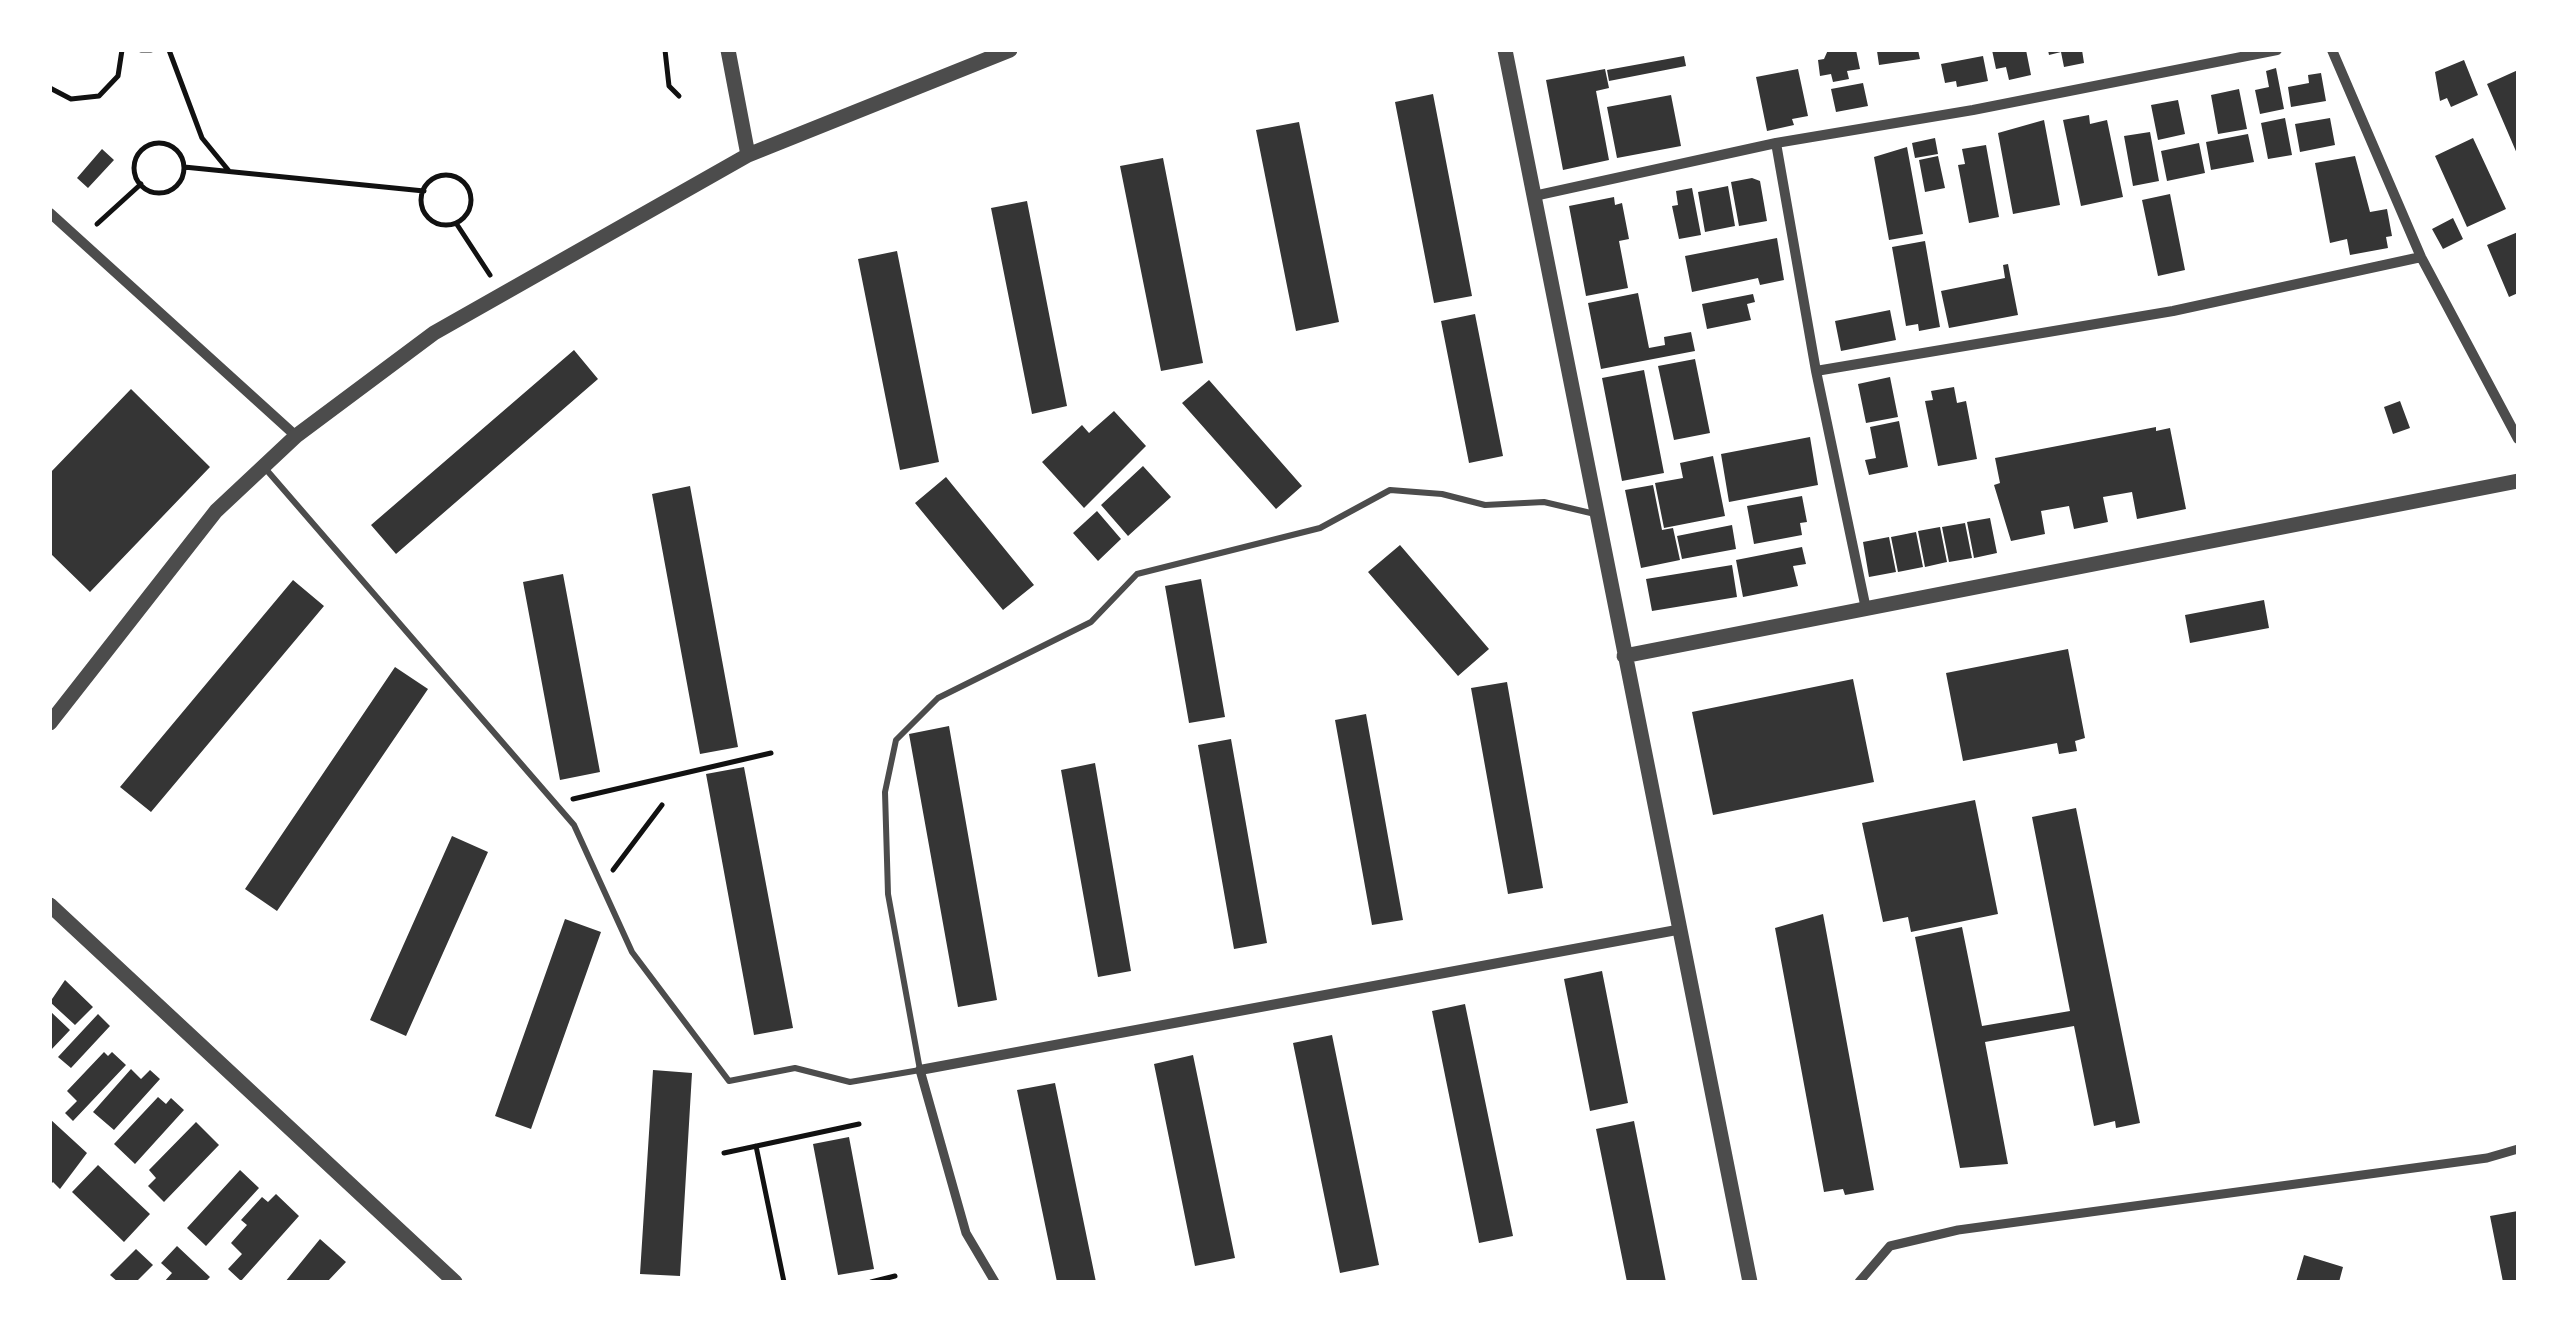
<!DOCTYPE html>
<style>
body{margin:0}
#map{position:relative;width:2568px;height:1332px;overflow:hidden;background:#fff;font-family:"Exo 2",sans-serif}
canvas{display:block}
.frame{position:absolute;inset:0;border:52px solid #fff;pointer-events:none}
</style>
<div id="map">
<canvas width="2568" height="1332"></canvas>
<div class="frame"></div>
</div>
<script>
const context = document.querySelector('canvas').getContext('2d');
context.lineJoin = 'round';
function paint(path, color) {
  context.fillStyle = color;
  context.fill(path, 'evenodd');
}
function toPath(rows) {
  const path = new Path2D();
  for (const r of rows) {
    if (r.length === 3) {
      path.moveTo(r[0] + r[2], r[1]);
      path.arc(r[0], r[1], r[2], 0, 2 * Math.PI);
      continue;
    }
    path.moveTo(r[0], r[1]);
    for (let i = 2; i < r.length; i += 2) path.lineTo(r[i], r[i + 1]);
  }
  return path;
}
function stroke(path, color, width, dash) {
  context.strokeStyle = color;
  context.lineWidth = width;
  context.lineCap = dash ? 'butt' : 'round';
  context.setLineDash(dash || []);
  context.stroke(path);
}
const building = toPath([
 [1828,50,1856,50,1860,69,1847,71,1849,79,1833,82,1831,74,1820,76,1818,60,1824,59],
 [1918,50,1920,59,1879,65,1877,51],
 [1992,50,2026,50,2031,75,2009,80,2006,67,1996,69],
 [2048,50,2082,50,2084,63,2064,67,2061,52,2049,55],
 [1684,56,1686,66,1609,81,1607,70],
 [1983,56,1988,81,1957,87,1956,81,1945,83,1941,64],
 [2464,60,2478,95,2451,107,2447,98,2440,101,2435,72],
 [2276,68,2284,109,2260,114,2255,90,2269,87,2266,71],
 [1605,69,1609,88,1596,91,1609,160,1563,170,1546,80],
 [1798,69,1808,116,1792,119,1794,125,1767,131,1756,77],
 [2518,70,2518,156,2487,84],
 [2321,73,2326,101,2291,107,2288,87,2309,83,2308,75],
 [1863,83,1868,106,1836,112,1831,89],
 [2239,89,2247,129,2218,134,2211,95],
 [1433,94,1472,296,1434,303,1395,102],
 [1671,95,1681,146,1617,158,1607,107],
 [2178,100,2185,134,2158,140,2151,105],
 [2089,115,2090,124,2107,120,2123,197,2081,206,2063,120],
 [2285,118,2292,155,2268,159,2261,123],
 [2330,118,2335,145,2300,152,2295,124],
 [2044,120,2060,205,2013,214,1998,133],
 [1299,122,1339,322,1296,331,1256,130],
 [2150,132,2159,181,2133,186,2124,136],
 [2248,134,2254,162,2211,170,2206,142],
 [1935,138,1938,154,1915,158,1912,143],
 [2473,138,2506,209,2467,227,2435,156],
 [2199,143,2205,173,2167,181,2161,151],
 [1986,145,1999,217,1969,223,1958,165,1965,164,1962,149],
 [1907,147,1923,234,1889,240,1874,157],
 [102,149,114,160,88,188,77,178],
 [1938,156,1945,188,1925,192,1919,160],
 [2355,156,2370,212,2387,209,2392,236,2386,237,2388,248,2350,255,2347,239,2330,243,2315,163],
 [1163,158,1203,363,1161,371,1120,166],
 [1752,178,1760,181,1767,221,1739,226,1731,182],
 [1728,186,1735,226,1705,232,1698,192],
 [1692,188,1701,235,1679,239,1672,206,1678,205,1676,191],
 [2170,194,2185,270,2158,276,2142,200],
 [1614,197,1615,205,1622,203,1629,239,1619,241,1628,288,1586,296,1569,206],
 [1027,201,1067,406,1032,414,991,208],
 [2453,218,2463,239,2443,249,2432,229],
 [2518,232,2518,293,2509,297,2487,245],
 [1777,238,1784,280,1760,285,1758,278,1692,292,1685,256],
 [1925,241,1940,327,1919,331,1918,324,1906,326,1892,247],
 [897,251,939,462,900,470,858,259],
 [2008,264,2018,315,1949,328,1941,291,2005,278,2003,265],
 [1638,293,1649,348,1665,345,1664,337,1691,332,1695,351,1601,369,1588,303],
 [1753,294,1755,302,1747,304,1751,320,1707,329,1702,304],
 [1890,310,1896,340,1841,351,1835,321],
 [1475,314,1503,456,1469,463,1441,321],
 [574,350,598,379,396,554,371,525],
 [1695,359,1710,433,1674,440,1658,366],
 [1644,370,1664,473,1622,481,1602,378],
 [1890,377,1898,417,1866,423,1858,384],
 [1209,380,1302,486,1276,509,1182,403],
 [1954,387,1957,403,1966,401,1977,459,1938,466,1925,401,1933,400,1931,391],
 [131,389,210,467,90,592,50,553,50,473],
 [2400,401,2410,428,2393,434,2384,407],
 [1114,411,1146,446,1084,508,1042,462,1082,425,1089,433],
 [1899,421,1908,467,1869,475,1865,460,1876,458,1870,427],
 [2156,427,2156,431,2170,428,2186,509,2137,519,2132,492,2103,497,2108,522,2074,529,2069,506,2041,511,2045,534,2011,541,1994,485,2000,483,1995,458],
 [1810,437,1818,485,1729,502,1721,454],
 [1713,456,1725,516,1664,528,1655,483,1683,478,1680,463],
 [1143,466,1171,497,1128,536,1101,505],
 [946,477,1034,585,1003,610,915,503],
 [1653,485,1662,530,1673,528,1680,560,1641,568,1625,490],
 [690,486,738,747,700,754,652,494],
 [1802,496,1807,522,1800,523,1802,535,1754,544,1747,506],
 [1097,511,1121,539,1098,561,1073,533],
 [1990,518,1997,553,1974,558,1967,522],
 [1965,523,1972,558,1949,562,1942,527],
 [1732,525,1736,549,1682,559,1677,536],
 [1940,527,1947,562,1925,567,1918,531],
 [1916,532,1923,567,1898,572,1891,537],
 [1889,537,1896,572,1869,577,1863,542],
 [1400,545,1489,649,1458,676,1368,572],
 [1802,547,1806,564,1793,566,1798,586,1743,597,1736,560],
 [1732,565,1737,597,1652,611,1646,579],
 [563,574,600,772,560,780,523,582],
 [1201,579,1225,717,1189,723,1165,586],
 [293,580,324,606,151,812,120,787],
 [2264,600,2269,628,2190,643,2185,615],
 [2068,649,2085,738,2075,741,2077,751,2059,754,2057,743,1963,761,1946,673],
 [395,667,428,689,277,911,245,889],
 [1853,679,1874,782,1713,815,1692,712],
 [1507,682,1543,888,1508,894,1471,688],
 [1366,714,1403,920,1372,925,1335,720],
 [949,726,997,1000,958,1007,909,734],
 [1231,739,1267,943,1234,949,1198,745],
 [1095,763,1131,971,1098,977,1061,770],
 [744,767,793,1028,754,1035,706,774],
 [1975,800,1998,914,1911,932,1908,917,1883,922,1862,823],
 [2076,808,2140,1123,2116,1128,2115,1121,2094,1126,2074,1026,1985,1042,2008,1164,1960,1168,1915,937,1962,927,1982,1026,2070,1011,2032,817],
 [452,836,488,852,406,1036,370,1020],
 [1823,914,1874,1190,1845,1195,1843,1189,1824,1192,1775,928],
 [565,919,601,932,531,1129,495,1116],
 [1602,971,1628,1103,1590,1111,1564,979],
 [65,980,93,1007,75,1025,50,1002],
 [1465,1004,1513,1236,1479,1243,1432,1011],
 [50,1011,70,1030,50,1051],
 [98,1014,110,1026,71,1068,58,1057],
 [1332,1035,1379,1265,1340,1273,1293,1043],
 [104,1052,108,1056,112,1052,126,1065,73,1121,65,1113,77,1101,67,1091],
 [1193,1055,1235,1258,1195,1266,1154,1064],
 [131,1069,141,1079,150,1070,160,1079,114,1130,93,1112],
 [653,1070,692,1073,680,1276,640,1274],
 [1055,1083,1096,1282,1057,1282,1017,1090],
 [158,1097,166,1104,171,1098,184,1110,135,1164,114,1144],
 [50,1119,87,1153,60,1189,53,1182,50,1185],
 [1634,1121,1666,1282,1627,1282,1596,1129],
 [196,1122,219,1145,164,1202,148,1186,156,1178,149,1170],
 [849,1137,874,1269,838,1275,813,1144],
 [98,1165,150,1214,124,1242,72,1192],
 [240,1170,259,1188,206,1246,187,1228],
 [276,1194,299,1216,241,1281,228,1269,242,1254,231,1243,247,1225,241,1220,262,1197,268,1202],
 [2518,1211,2518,1282,2503,1282,2490,1216],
 [320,1239,346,1262,327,1282,285,1282],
 [177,1246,210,1277,205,1282,164,1282,172,1273,161,1263],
 [136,1249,153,1265,136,1282,118,1282,110,1275],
 [2304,1255,2343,1267,2339,1282,2296,1282]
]);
const path = toPath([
 [141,50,151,50],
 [169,50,202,138,229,171],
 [665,50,669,86,679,96],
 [50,88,71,99,99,96,118,76,122,50],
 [159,168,25],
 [184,167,424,191],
 [446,200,25],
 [456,223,490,275],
 [97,224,141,184],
 [573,799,771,753],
 [613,870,662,805],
 [756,1146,784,1282],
 [724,1153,859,1124],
 [871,1282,895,1276]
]);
const service = toPath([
 [264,467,574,825,632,952,729,1081,795,1068,850,1082,920,1070,888,894,885,792,896,740,938,698,1091,622,1137,574,1320,528,1390,490,1442,494,1485,505,1544,502,1595,514]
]);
const pedestrian = toPath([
 [920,1070,966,1233,995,1282],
 [1859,1282,1890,1246,1958,1230,2487,1158,2518,1149]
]);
const minor = toPath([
 [2332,50,2421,257,2518,439],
 [1776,143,1816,371,1866,609],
 [1534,196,1776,143,1973,110,2277,50],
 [50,213,296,436],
 [1816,371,2173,311,2421,257],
 [920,1070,1682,929]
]);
const tertiary = toPath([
 [728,50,748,155],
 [1505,50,1750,1282],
 [1624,656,2518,481],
 [50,723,216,511,296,436,434,333,748,155,1010,50],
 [50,905,455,1282]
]);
paint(building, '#353535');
stroke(path, '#111', 5);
stroke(service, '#4c4c4c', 6);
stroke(pedestrian, '#4c4c4c', 9);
stroke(minor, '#4c4c4c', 10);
stroke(tertiary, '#4c4c4c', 15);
</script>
